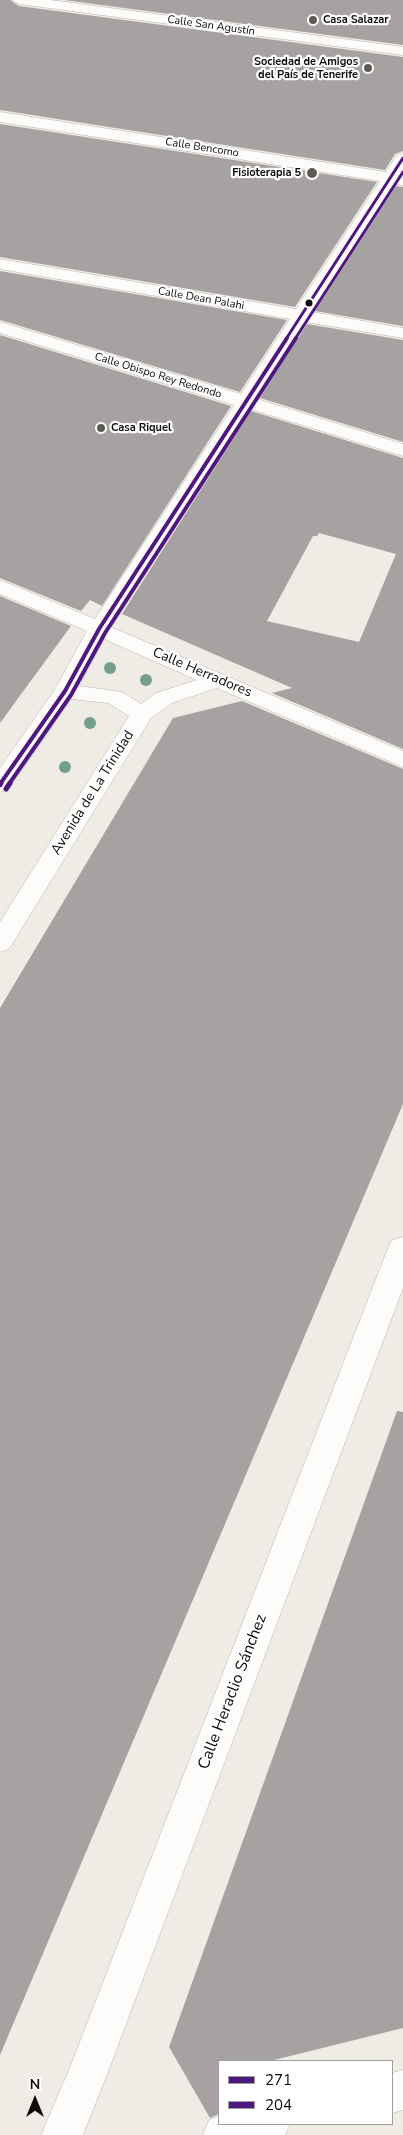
<!DOCTYPE html>
<meta charset="utf-8">
<style>
body{margin:0}
#map{position:relative;width:403px;height:2135px;overflow:hidden;background:#efebe5;font-family:"Nunito Sans",sans-serif}
canvas{display:block}
.legend{position:absolute;left:218px;top:2060px;width:175px;height:65px;box-sizing:border-box;background:#fff;border:1px solid #9f9d9c;margin:0;padding:6px 9px;list-style:none;font-size:15px;color:#0e0b08}
.legend li{display:flex;align-items:center;gap:10px;height:25px}
.legend b{width:25px;border:1px solid #9f9d9c}
.north{position:absolute;left:10px;top:2075px;width:50px;height:50px;-webkit-text-stroke:4px #fff;paint-order:stroke;rotate:0deg;font-size:14px;font-weight:700;line-height:20px;text-align:center;color:#0e0b08}
.north::after{content:'';display:block;margin:auto;width:18px;height:22px;background:#0e0b08;clip-path:polygon(50% 0,100% 100%,50% 72%,0 100%)}
</style>
<div id="map">
<canvas width="403" height="2135"></canvas>
<ul class="legend">
<li><b style="height:6px;background:#4f1780"></b>271</li>
<li><b style="height:6px;background:#4f1780"></b>204</li>
</ul>
<div class="north">N</div>
</div>
<script>
const context = document.querySelector('canvas').getContext('2d');
context.lineJoin = 'round';
function paint(path, color) {
  context.fillStyle = color;
  context.fill(path, 'evenodd');
}
function toPath(rows) {
  const path = new Path2D();
  for (const r of rows) {
    path.moveTo(r[0], r[1]);
    for (let i = 2; i < r.length; i += 2) path.lineTo(r[i], r[i + 1]);
  }
  return path;
}
function stroke(path, color, width, dash) {
  context.strokeStyle = color;
  context.lineWidth = width;
  context.lineCap = dash ? 'butt' : 'round';
  context.setLineDash(dash || []);
  context.stroke(path);
}
function drawText(font, color, halo, rows, align = 'center') {
  context.font = font + ' "Nunito Sans",sans-serif';
  context.lineWidth = 4.5;
  context.setLineDash([]);
  context.textBaseline = 'middle';
  context.strokeStyle = halo;
  context.fillStyle = color;
  for (const [text, x, y, turn = 0] of rows) {
    context.save();
    context.translate(x, y);
    context.rotate((+turn || 0) * Math.PI / 180);
    context.textAlign = isNaN(turn) ? turn : align;
    if (halo) context.strokeText(text, 0, 0);
    context.fillText(text, 0, 0);
    context.restore();
  }
}
const building = toPath([
 [0,0,10,0,19,6,403,57,403,151,395,154,385,170,0,110],
 [64,0,403,0,403,45],
 [0,124,377,182,295,307,0,257],
 [396,186,403,187,403,326,315,311],
 [0,271,287,320,240,392,0,320],
 [307,324,403,340,403,442,260,398],
 [0,335,231,406,102,606,90,600,81,611,0,578],
 [251,411,403,458,403,749,272,693,292,688,122,614],
 [319,533,396,554,359,642,267,621,313,536,317,536],
 [0,596,71,626,0,723],
 [242,701,403,769,403,1104,0,2055,0,1008,173,718],
 [397,1411,403,1412,403,2028,270,2061,219,2061,219,2114,210,2118,169,2047]
]);
const street = toPath([
 [12,0,50,0,403,47,403,55,19,4,12,0],
 [0,112,386,172,397,155,403,153,403,170,400,175,403,175,403,185,395,184,312,312,403,328,403,338,306,322,257,399,403,444,403,456,250,409,110,629,107,634,99,636,0,594,0,580,95,619,234,405,0,333,0,322,241,394,290,319,0,269,0,259,296,309,380,181,0,122,0,112],
 [403,1237,403,1288,108,2072,83,2135,41,2135,69,2070,388,1248,392,1240,403,1237]
]);
const secondary = toPath([
 [99,622,403,751,403,767,217,688,172,703,151,718,9,949,0,952,0,922,129,716,108,703,71,699,8,790,0,792,0,768,54,691,88,629,91,624,99,622],
 [104,639,197,680,156,693,141,704,122,692,79,686,104,639],
 [403,2070,403,2110,392,2113,392,2073,403,2070],
 [219,2116,219,2124,290,2124,285,2135,203,2135,209,2120,219,2116]
]);
const bus1Far2 = toPath([
 [286,339,403,158]
]);
const bus1Far1 = toPath([
 [0,784,65,691,99,629,287,338]
]);
const bus1 = toPath([
 [0,785,1,783]
]);
const bus2Far2 = toPath([
 [295,339,403,172]
]);
const bus2Far1 = toPath([
 [9,784,71,695,105,633,296,338]
]);
const bus2 = toPath([
 [6,789,10,783]
]);
const trees = [
 [110,668],
 [146,680],
 [90,723],
 [65,767]
];
const markers = [
 [313,20,5,"#5d5955"],
 [368,68,5,"#5d5955"],
 [312,173,6,"#5d5955"],
 [309,303,4.5,"#0e0b08"],
 [101,428,5,"#5d5955"]
];
const farPoinames = [
 ["Casa Salazar",323,20],
 ["Sociedad de Amigos",358,62,"right"],
 ["del País de Tenerife",358,75,"right"],
 ["Fisioterapia 5",301,173,"right"],
 ["Casa Riquel",111,428]
];
const farStreetnames = [
 ["Calle San Agustín",211,26,8],
 ["Calle Bencomo",202,148,9],
 ["Calle Dean Palahi",201,299,10],
 ["Calle Obispo Rey Redondo",158,376,17]
];
const streetNames = [
 ["Calle Herradores",202,673,23],
 ["Avenida de La Trinidad",93,793,-58]
];
const nearStreetnames = [
 ["Calle Heraclio Sánchez",233,1692,-69]
];
paint(building, '#a6a2a1');
stroke(street, '#b8b5b1', 1);
stroke(secondary, '#b8b5b1', 1);
paint(street, '#fdfcfb');
paint(secondary, '#fdfcfb');
stroke(bus1Far2, '#4f1780', 3);
stroke(bus1Far1, '#4f1780', 4);
stroke(bus1, '#4f1780', 5);
stroke(bus2Far2, '#4f1780', 3);
stroke(bus2Far1, '#4f1780', 4);
stroke(bus2, '#4f1780', 5);
context.fillStyle = '#769e8c';
for (const [x, y] of trees) {
  context.beginPath();
  context.arc(x, y, 6, 0, 2 * Math.PI);
  context.fill();
}
for (const [x, y, r, color] of markers) {
  const dot = new Path2D();
  dot.arc(x, y, r, 0, 2 * Math.PI);
  context.fillStyle = color;
  context.fill(dot);
  stroke(dot, '#fff', 2);
}
drawText('bold 11px', '#0e0b08', '#fff', farPoinames, 'left');
drawText('11px', '#0e0b08', '#fff', farStreetnames);
drawText('14px', '#0e0b08', '#fff', streetNames);
drawText('16px', '#0e0b08', '#fff', nearStreetnames);
</script>
